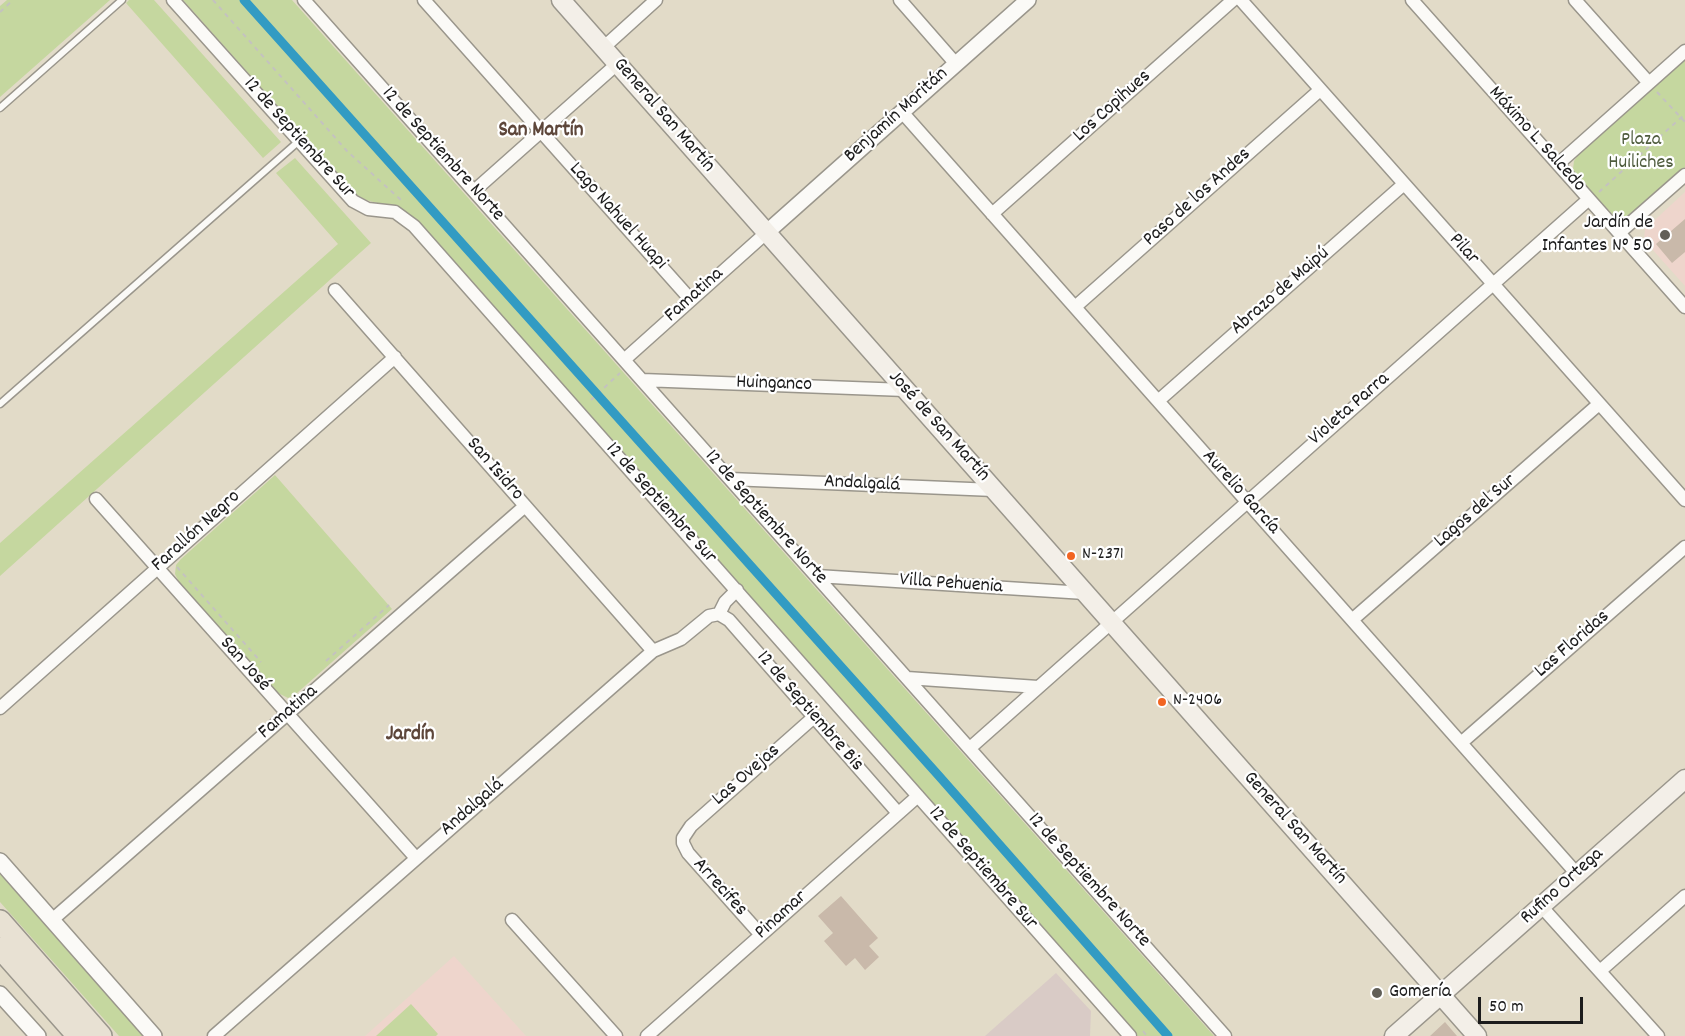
<!DOCTYPE html>
<meta charset="utf-8">
<style>
body{margin:0}
#map{position:relative;width:1685px;height:1036px;overflow:hidden;background:#e2dbc8;font-family:Dekko,sans-serif}
canvas{display:block}
.scale{position:absolute;left:1478px;top:997px;width:105px;height:27px;box-sizing:border-box;border:3px solid #1c1c1c;border-top:0;padding-left:8px;font-size:18px;line-height:21px;white-space:nowrap;color:#1c1c1c;-webkit-text-stroke:4px #fff;paint-order:stroke}
</style>
<div id="map">
<canvas width="1685" height="1036"></canvas>
<div class="scale">50 m</div>
</div>
<script>
const context = document.querySelector('canvas').getContext('2d');
context.lineJoin = 'round';
function paint(path, color) {
  context.fillStyle = color;
  context.fill(path, 'evenodd');
}
function toPath(rows) {
  const path = new Path2D();
  for (const r of rows) {
    path.moveTo(r[0], r[1]);
    for (let i = 2; i < r.length; i += 2) path.lineTo(r[i], r[i + 1]);
  }
  return path;
}
function stroke(path, color, width, dash) {
  context.strokeStyle = color;
  context.lineWidth = width;
  context.lineCap = dash ? 'butt' : 'round';
  context.setLineDash(dash || []);
  context.stroke(path);
}
function drawText(font, color, halo, rows, align = 'center') {
  context.font = font + ' Dekko,sans-serif';
  context.lineWidth = 4.5;
  context.setLineDash([]);
  context.textBaseline = 'middle';
  context.strokeStyle = halo;
  context.fillStyle = color;
  for (const [text, x, y, turn = 0] of rows) {
    context.save();
    context.translate(x, y);
    context.rotate((+turn || 0) * Math.PI / 180);
    context.textAlign = isNaN(turn) ? turn : align;
    if (halo) context.strokeText(text, 0, 0);
    context.fillText(text, 0, 0);
    context.restore();
  }
}
const built = toPath([
 [1685,192,1685,286,1644,240,1645,229],
 [454,956,526,1036,365,1036]
]);
const industrial = toPath([
 [1056,973,1091,1011,1090,1036,985,1036]
]);
const green = toPath([
 [7,0,110,0,0,97,0,6],
 [129,0,154,0,281,142,263,158,126,3],
 [183,0,292,0,1214,1036,1138,1036,412,218,400,209,366,200,357,195],
 [1685,59,1685,167,1628,218,1617,219,1577,177,1573,169,1574,161,1578,155],
 [295,158,371,243,0,576,0,543,338,244,276,173],
 [275,475,392,609,297,693,288,698,276,692,179,582,175,574,176,565,181,559],
 [0,874,143,1036,119,1036,0,902],
 [411,1004,438,1034,436,1036,376,1036]
]);
const building = toPath([
 [1685,219,1685,252,1672,263,1656,244],
 [841,896,878,938,869,946,879,957,865,970,855,958,846,966,824,941,833,933,818,916],
 [1445,1022,1457,1036,1430,1036]
]);
const path = toPath([
 [213,0,347,151,402,201],
 [0,12,13,0],
 [1657,92,1685,122],
 [1599,192,1685,114],
 [591,400,620,373],
 [177,567,261,662],
 [326,661,389,605],
 [1143,1031,1147,1036]
]);
const service = toPath([
 [0,108,122,0],
 [0,404,299,141]
]);
const minor = toPath([
 [173,0,353,201,368,209,395,212,414,226,1130,1036],
 [304,0,1225,1036],
 [424,0,691,300],
 [900,0,956,64],
 [1241,0,1685,500],
 [1412,0,1685,307],
 [1575,0,1649,83],
 [603,48,656,0],
 [902,112,1577,874],
 [1558,164,1685,51],
 [474,191,617,64],
 [992,214,1233,0],
 [1619,233,1685,175],
 [335,290,653,651],
 [1075,307,1320,90],
 [624,360,766,233],
 [642,380,905,390],
 [1158,401,1404,184],
 [730,479,994,490],
 [96,499,416,858],
 [817,576,1085,593],
 [719,614,729,620,898,813],
 [1352,620,1599,404],
 [907,678,1038,687],
 [0,708,395,357],
 [1461,743,1685,547],
 [970,748,1589,199],
 [1541,906,1658,1036],
 [52,920,525,506],
 [512,920,616,1036],
 [761,935,688,853,683,843,683,838,691,826,814,717],
 [1600,971,1685,896],
 [214,1036,653,651,681,639,709,616,719,614,725,602,737,590],
 [647,1036,918,796]
]);
const tertiary = toPath([
 [766,233,1028,0],
 [0,861,154,1036],
 [0,994,38,1036]
]);
const secondary = toPath([
 [561,0,1477,1036],
 [1394,1036,1685,779]
]);
const trunk = toPath([
 [0,921,101,1036],
 [0,948,78,1036]
]);
const rail1 = toPath([
 [244,0,939,776,1168,1036]
]);
const markers = [
 [1665,235,6,"#615f58"],
 [1071,556,5,"#f26522"],
 [1162,702,5,"#f26522"],
 [1377,993,6,"#615f58"]
];
const busNames = [
 ["N-2371",1082,556],
 ["N-2406",1173,702]
];
const streetNames = [
 ["Los Copihues",1113,107,-42],
 ["General San Martín",663,116,49],
 ["Benjamín Moritán",897,116,-42],
 ["12 de Septiembre Sur",298,139,48],
 ["Máximo L. Salcedo",1536,140,48],
 ["12 de Septiembre Norte",442,155,48],
 ["Paso de los Andes",1198,198,-42],
 ["Lago Nahuel Huapi",617,217,48],
 ["Pilar",1463,250,48],
 ["Abrazo de Maipú",1281,292,-41],
 ["Famatina",695,296,-42],
 ["Huinganco",774,385,2],
 ["Violeta Parra",1350,410,-41],
 ["José de San Martín",938,427,48],
 ["San Isidro",494,470,49],
 ["Andalgalá",862,485,3],
 ["Aurelio García",1240,493,48],
 ["12 de Septiembre Sur",660,504,48],
 ["Lagos del Sur",1476,512,-41],
 ["12 de Septiembre Norte",765,518,48],
 ["Farallón Negro",197,532,-42],
 ["Villa Pehuenia",951,585,4],
 ["Las Floridas",1573,645,-41],
 ["San José",244,665,48],
 ["12 de Septiembre Bis",809,712,49],
 ["Famatina",289,713,-41],
 ["Las Ovejas",747,776,-41],
 ["Andalgalá",473,808,-41],
 ["General San Martín",1294,829,48],
 ["12 de Septiembre Sur",982,869,49],
 ["12 de Septiembre Norte",1088,881,48],
 ["Rufino Ortega",1563,887,-42],
 ["Arrecifes",719,888,48],
 ["Pinamar",782,916,-42]
];
const parkNames = [
 ["Plaza",1641,141],
 ["Huiliches",1641,164]
];
const poiNames = [
 ["Jardín de",1653,224],
 ["Infantes N° 50",1653,247],
 ["Gomería",1389,993,"left"]
];
const neighbourhoodNames = [
 ["San Martín",541,132],
 ["Jardín",410,736]
];
paint(built, '#eed5cc');
paint(industrial, '#d9cbc6');
paint(green, '#c5d79f');
paint(building, '#c9b9aa');
stroke(service, '#9a968c', 9);
stroke(minor, '#9a968c', 15);
stroke(tertiary, '#9a968c', 18);
stroke(secondary, '#9a968c', 21);
stroke(trunk, '#9a968c', 24);
stroke(path, '#c4c2bf', 2, [4.5, 4.5]);
stroke(service, '#fbfaf7', 6);
stroke(minor, '#fbfaf7', 12);
stroke(tertiary, '#fbfaf7', 15);
stroke(secondary, '#f3efe8', 18);
stroke(trunk, '#e8e1d3', 21);
stroke(rail1, '#329bc3', 9);
for (const [x, y, r, color] of markers) {
  const dot = new Path2D();
  dot.arc(x, y, r, 0, 2 * Math.PI);
  context.fillStyle = color;
  context.fill(dot);
  stroke(dot, '#fff', 2);
}
drawText('18px', '#1c1c1c', '#fff', busNames, 'left');
drawText('20px', '#1c1c1c', '#fff', streetNames);
drawText('20px', '#4f5c3e', '#fff', parkNames);
drawText('20px', '#1c1c1c', '#fff', poiNames, 'right');
drawText('bold 21px', '#5d463a', '#fff', neighbourhoodNames);
</script>
